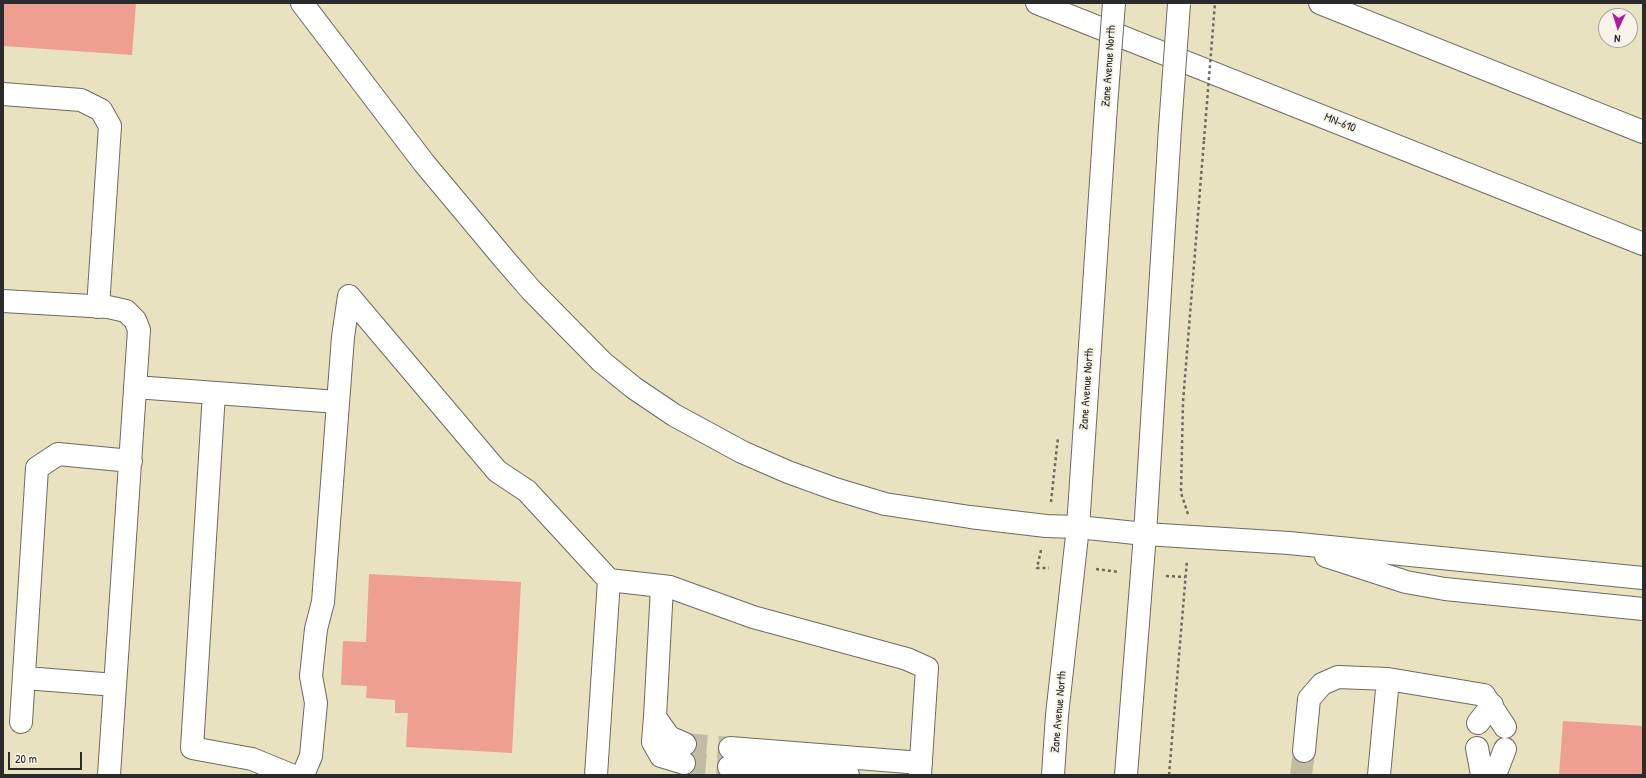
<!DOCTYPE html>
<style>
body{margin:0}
#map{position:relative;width:1646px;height:778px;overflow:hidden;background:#e8e2c0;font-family:"Patrick Hand",sans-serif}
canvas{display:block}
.frame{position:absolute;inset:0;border:4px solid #2b2b2b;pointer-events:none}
.north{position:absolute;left:1598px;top:8px;width:40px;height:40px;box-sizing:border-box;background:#f7f3e8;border:1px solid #a5a39c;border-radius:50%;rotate:184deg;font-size:11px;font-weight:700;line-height:16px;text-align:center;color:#2b2b2b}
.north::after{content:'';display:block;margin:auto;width:14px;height:18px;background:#b5179e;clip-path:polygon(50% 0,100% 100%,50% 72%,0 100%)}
.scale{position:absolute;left:8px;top:752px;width:74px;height:18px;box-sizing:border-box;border:2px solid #2b2b2b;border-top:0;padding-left:5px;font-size:12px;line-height:14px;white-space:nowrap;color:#2b2b2b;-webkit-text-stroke:3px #f7f3e8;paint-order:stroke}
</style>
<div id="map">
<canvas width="1646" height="778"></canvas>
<div class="frame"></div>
<div class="north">N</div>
<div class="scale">20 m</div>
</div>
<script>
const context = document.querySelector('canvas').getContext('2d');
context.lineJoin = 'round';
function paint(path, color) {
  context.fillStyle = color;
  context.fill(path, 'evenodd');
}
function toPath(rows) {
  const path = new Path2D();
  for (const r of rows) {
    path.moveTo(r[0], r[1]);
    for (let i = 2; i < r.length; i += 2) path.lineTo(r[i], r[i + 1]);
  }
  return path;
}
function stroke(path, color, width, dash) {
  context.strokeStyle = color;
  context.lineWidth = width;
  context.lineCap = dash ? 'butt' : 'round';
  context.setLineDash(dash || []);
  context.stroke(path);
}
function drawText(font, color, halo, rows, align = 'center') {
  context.font = font + ' "Patrick Hand",sans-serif';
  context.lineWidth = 3.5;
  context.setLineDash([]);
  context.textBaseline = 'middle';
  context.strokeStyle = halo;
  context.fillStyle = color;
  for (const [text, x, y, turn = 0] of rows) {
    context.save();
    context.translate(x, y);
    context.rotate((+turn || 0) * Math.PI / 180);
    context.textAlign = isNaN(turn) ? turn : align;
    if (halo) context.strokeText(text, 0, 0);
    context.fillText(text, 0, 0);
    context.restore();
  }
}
const building = toPath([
 [3,3,136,3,132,55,3,46],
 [369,574,521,582,512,753,406,747,408,713,395,713,395,700,366,698,367,686,341,685,343,641,366,642],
 [1563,721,1643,726,1643,775,1559,775]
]);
const minorTunnel = toPath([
 [685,744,730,748],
 [684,763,729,767],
 [1301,775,1304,751]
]);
const path = toPath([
 [1051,502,1058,437],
 [1188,514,1181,493,1183,402,1204,140],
 [1041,550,1037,568,1049,568],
 [1096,569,1119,572],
 [1166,576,1185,577],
 [1169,775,1187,560]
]);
const minor = toPath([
 [3,94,81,100,101,110,110,126,98,307],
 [3,301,108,307,126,311,135,320,139,330,109,775],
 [135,387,338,402],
 [214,393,192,748,252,759,291,775],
 [662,587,655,717,669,737,685,744],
 [25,678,115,685],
 [655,717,653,742,661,756,684,763],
 [21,722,37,468,58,454,131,461],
 [1478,723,1492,705],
 [730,748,921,763],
 [1477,748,1482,775],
 [1304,751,1309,699,1322,684,1338,677,1388,679,1484,695,1505,727],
 [729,767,848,775],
 [303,775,311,756,316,703,311,676,316,629,323,602,343,337,349,296,497,471,527,491,609,580],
 [596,775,609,580,670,587,753,617,907,659,927,668,920,775],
 [1379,775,1388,679],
 [1495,775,1505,749]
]);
const major = toPath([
 [1053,775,1057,715,1078,527,1106,106],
 [1126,775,1145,534,1170,128]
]);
const highway = toPath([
 [302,3,424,163,505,260,531,290,602,362,634,388,674,415,742,452,788,472,835,489,885,504,970,517,1046,526,1078,527,1145,534,1289,543,1643,578],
 [1037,3,1643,244],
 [1320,3,1643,132],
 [1326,556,1406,582,1445,589,1643,609]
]);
const pathBridge = toPath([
 [1204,140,1215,3]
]);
const majorBridge = toPath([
 [1106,106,1114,3],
 [1170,128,1179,4]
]);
const streetNames = [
 ["Zane Avenue North",1109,66,-86],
 ["MN-610",1340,123,22],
 ["Zane Avenue North",1087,389,-86],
 ["Zane Avenue North",1059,712,-85]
];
paint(building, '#ef9e92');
stroke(minorTunnel, '#c2bda2', 22, [22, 11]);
stroke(minor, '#6d6b5f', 24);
stroke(major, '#6d6b5f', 24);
stroke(highway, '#6d6b5f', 24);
stroke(path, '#6d6b5f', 2.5, [3, 3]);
stroke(minor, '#fff', 22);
stroke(major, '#fff', 22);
stroke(highway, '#fff', 22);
stroke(majorBridge, '#6d6b5f', 24, []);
stroke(pathBridge, '#6d6b5f', 2.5, [3, 3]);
stroke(majorBridge, '#fff', 22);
drawText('12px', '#2b2b2b', '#f7f3e8', streetNames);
</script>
